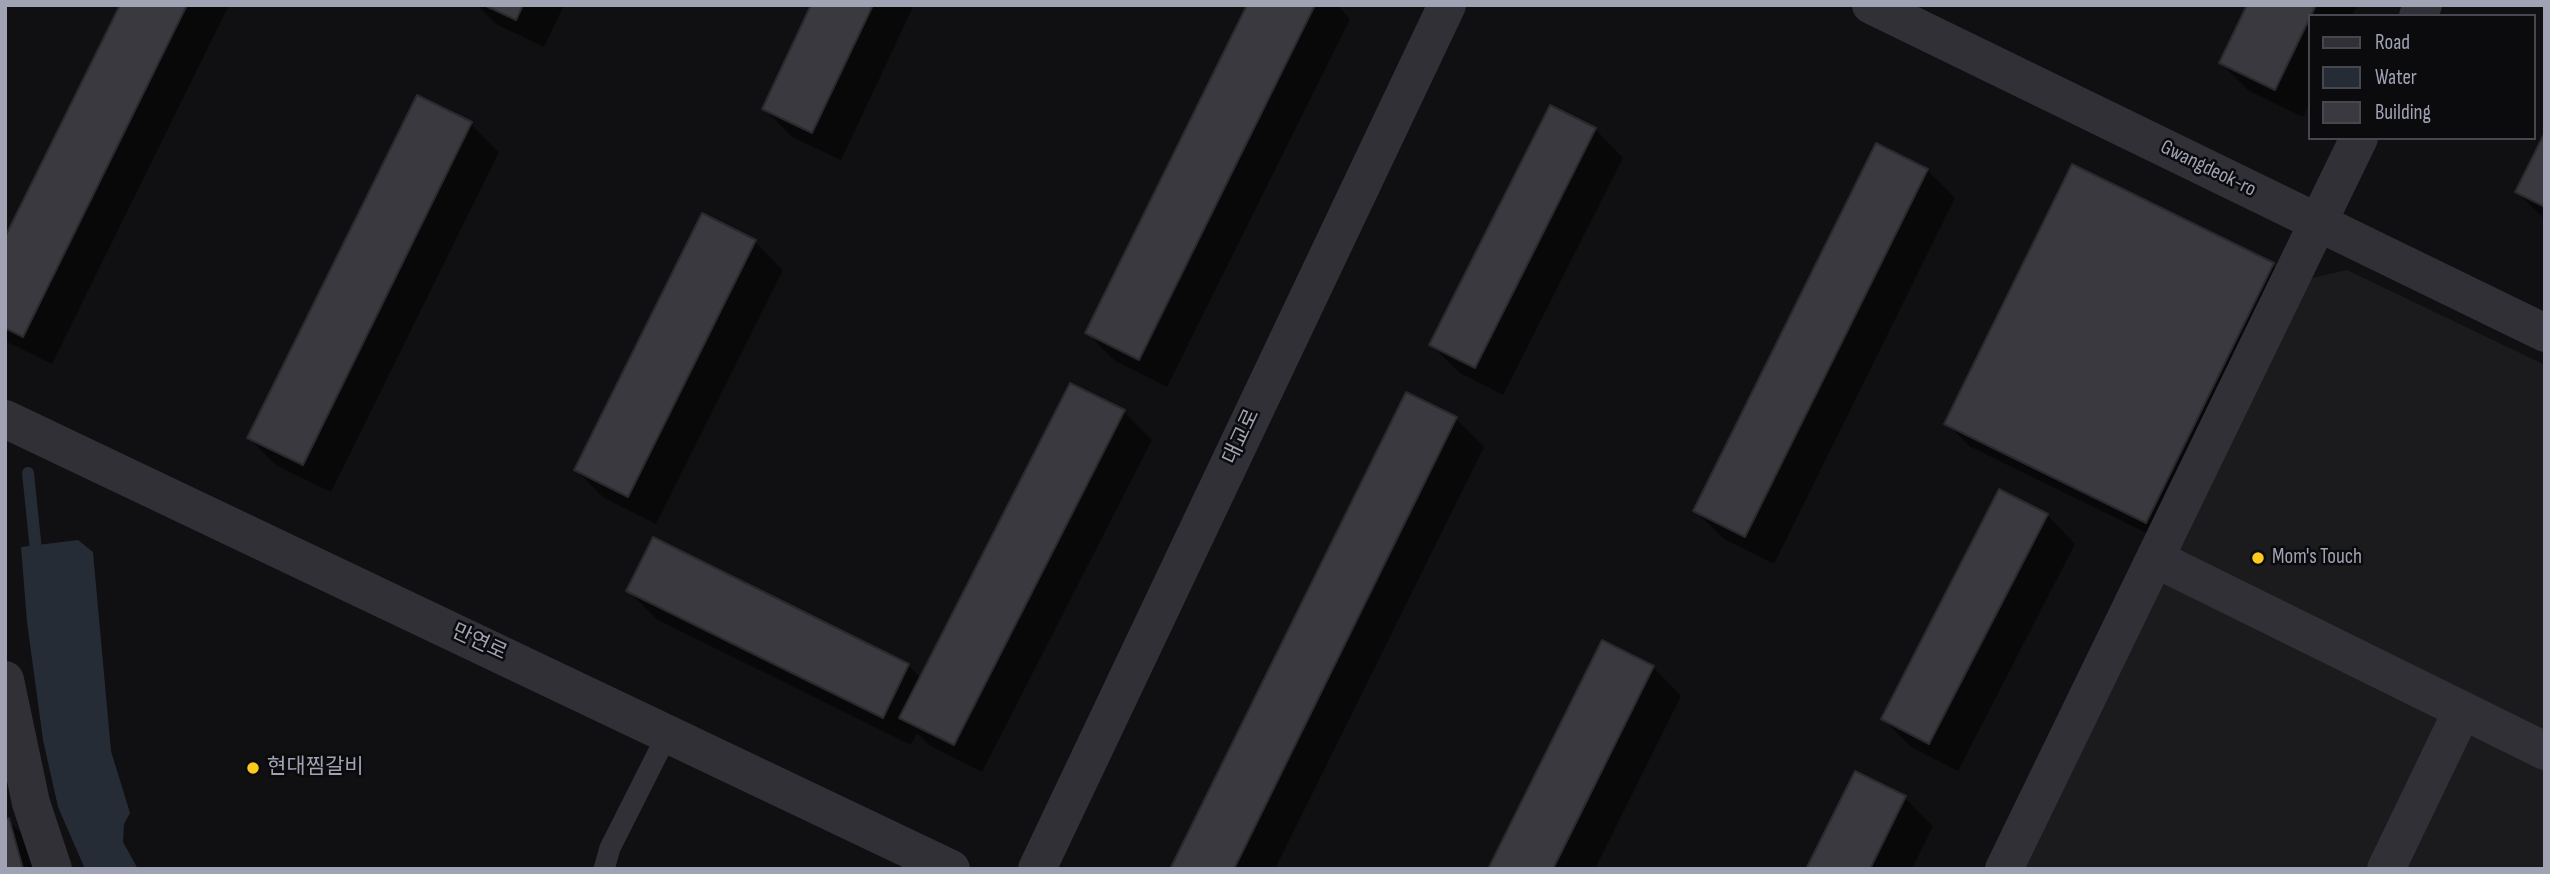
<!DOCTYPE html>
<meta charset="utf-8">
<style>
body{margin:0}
#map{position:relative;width:2550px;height:874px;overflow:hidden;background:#100f11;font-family:"Sofia Sans Condensed",sans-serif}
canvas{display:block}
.frame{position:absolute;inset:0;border:7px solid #9fa3b3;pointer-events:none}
.legend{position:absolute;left:2308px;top:14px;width:228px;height:126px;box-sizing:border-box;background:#0b0a0c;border:2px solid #46474f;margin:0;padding:9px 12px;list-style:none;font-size:21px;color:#9fa3b3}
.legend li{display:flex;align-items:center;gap:14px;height:35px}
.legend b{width:35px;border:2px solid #46474f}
</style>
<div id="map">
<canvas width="2550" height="874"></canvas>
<div class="frame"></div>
<ul class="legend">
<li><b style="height:9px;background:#303036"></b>Road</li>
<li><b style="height:19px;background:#252c35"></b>Water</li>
<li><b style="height:19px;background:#39393f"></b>Building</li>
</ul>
</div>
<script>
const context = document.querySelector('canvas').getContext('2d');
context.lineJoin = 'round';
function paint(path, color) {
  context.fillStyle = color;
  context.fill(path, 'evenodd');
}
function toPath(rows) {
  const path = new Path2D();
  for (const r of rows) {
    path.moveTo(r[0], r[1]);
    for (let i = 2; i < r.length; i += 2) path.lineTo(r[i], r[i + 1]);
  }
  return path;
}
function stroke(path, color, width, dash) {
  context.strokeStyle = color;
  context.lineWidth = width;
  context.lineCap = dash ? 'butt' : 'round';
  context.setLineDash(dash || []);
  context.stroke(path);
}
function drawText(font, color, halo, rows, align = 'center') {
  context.font = font + ' "Sofia Sans Condensed","Noto Sans KR",sans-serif';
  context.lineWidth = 5;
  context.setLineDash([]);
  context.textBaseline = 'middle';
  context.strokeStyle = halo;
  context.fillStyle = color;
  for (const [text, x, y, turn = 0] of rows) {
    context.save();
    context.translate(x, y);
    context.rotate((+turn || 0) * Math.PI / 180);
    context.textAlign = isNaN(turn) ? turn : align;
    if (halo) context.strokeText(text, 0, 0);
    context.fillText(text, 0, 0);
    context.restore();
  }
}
const built = toPath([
 [2347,270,2545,365,2545,869,2004,869,2299,281]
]);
const water = toPath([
 [78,540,93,552,111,751,130,813,124,824,123,842,138,869,85,869,58,807,43,740,27,622,21,547]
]);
const shadow = toPath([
 [122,5,229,5,52,364,5,341,5,241],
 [477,5,564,5,544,47,496,24],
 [813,5,914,5,841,160,792,137,764,109],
 [1249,5,1337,5,1350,19,1167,387,1115,361,1087,333],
 [2249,5,2357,5,2352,16,2310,16,2310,102,2303,117,2249,91,2221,63],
 [471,124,499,152,331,492,277,466,249,438],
 [1595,129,1623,158,1503,395,1460,373,1431,345],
 [2545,136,2545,220,2517,192],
 [1927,170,1955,198,1774,564,1724,539,1695,511],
 [755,242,783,270,656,524,604,498,576,470],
 [2273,265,2296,287,2169,544,1969,446,1947,423],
 [1124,412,1152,440,982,772,929,745,917,733,911,745,656,619,628,591,908,665,921,678],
 [1456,419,1484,447,1275,869,1172,869],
 [2047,515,2075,544,1958,771,1911,747,1883,719],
 [1653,667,1681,696,1595,869,1490,869],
 [1905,798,1933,826,1912,869,1808,869],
 [8,820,26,838,35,869,5,869]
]);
const stream = toPath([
 [28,473,37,560]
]);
const building = toPath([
 [120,5,187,5,23,337,5,328,5,237,120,5],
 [484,5,523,5,516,20,484,5],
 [811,5,873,5,812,133,762,109,811,5],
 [1247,5,1315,5,1139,360,1085,333,1247,5],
 [2247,5,2316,5,2275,90,2219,63,2247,5],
 [417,95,472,122,303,465,247,438,417,95],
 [1550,105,1596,128,1475,368,1429,345,1550,105],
 [2545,132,2545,207,2515,192,2545,132],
 [1876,143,1928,169,1745,537,1693,511,1876,143],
 [2072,164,2274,263,2146,523,1944,424,2072,164],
 [702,213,756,240,628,497,574,470,702,213],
 [1070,383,1125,410,954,745,899,718,1070,383],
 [1406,392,1457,417,1234,869,1170,869,1406,392],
 [1999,489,2048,514,1929,744,1881,719,1999,489],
 [653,537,909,664,883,718,626,591,653,537],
 [1602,640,1654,666,1553,869,1488,869,1602,640],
 [1855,771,1906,796,1870,869,1806,869,1855,771],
 [9,818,23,869,5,869,5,819,9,818]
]);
const service = toPath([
 [604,869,610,848,668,733]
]);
const minor = toPath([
 [2418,16,2423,5],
 [5,419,951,869],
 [2156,559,2545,751],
 [5,680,31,803,53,869],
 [2004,869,2359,138],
 [2386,869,2462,711]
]);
const tertiary = toPath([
 [1871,5,2545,333],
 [1037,869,1447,5]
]);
const markers = [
 [2258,558,7,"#fcca1c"],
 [253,768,7,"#fcca1c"]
];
const streetNames = [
 ["Gwangdeok-ro",2208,169,26],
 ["대교로",1242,437,-65],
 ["만연로",479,643,25]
];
const poiNames = [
 ["Mom's Touch",2272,558],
 ["현대찜갈비",267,768]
];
paint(built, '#1b1b1e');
paint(water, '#252c35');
paint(shadow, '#0007');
stroke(stream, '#252c35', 12);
paint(building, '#39393f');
stroke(building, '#2a292d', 2);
stroke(service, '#303036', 21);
stroke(minor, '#303036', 38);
stroke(tertiary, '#303036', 38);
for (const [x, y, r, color] of markers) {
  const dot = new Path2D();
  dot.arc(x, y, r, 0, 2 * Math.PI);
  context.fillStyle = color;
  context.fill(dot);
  stroke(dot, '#0b0a0c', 2.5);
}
drawText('21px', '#9fa3b3', '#0b0a0c', streetNames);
drawText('21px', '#9fa3b3', '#0b0a0c', poiNames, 'left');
</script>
